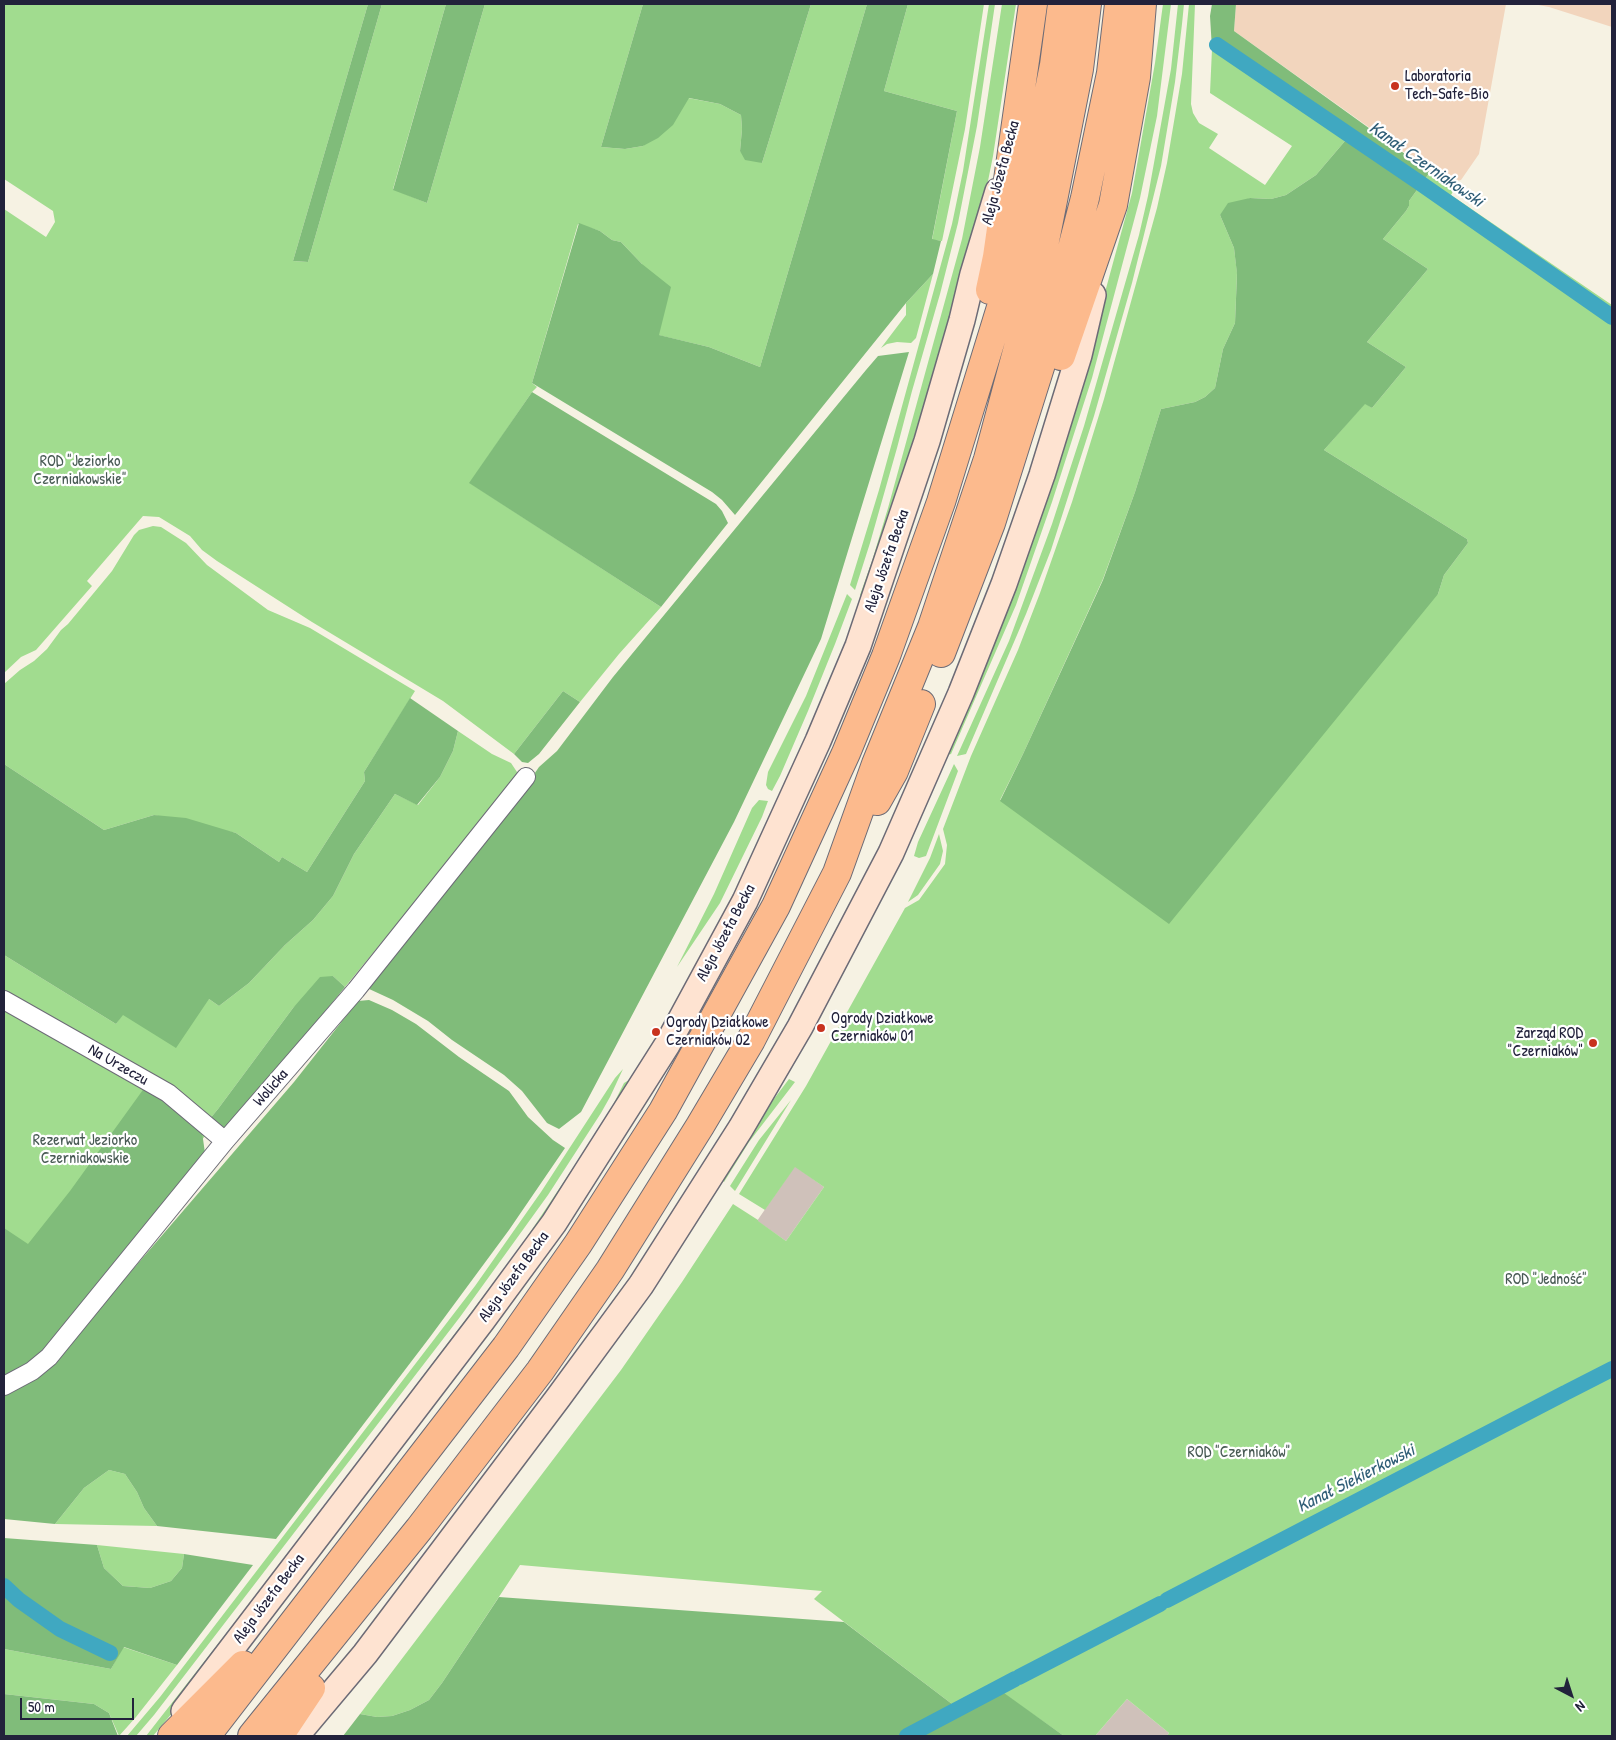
<!DOCTYPE html>
<meta charset="utf-8">
<style>
body{margin:0}
#map{position:relative;width:1616px;height:1740px;overflow:hidden;background:#f6f2e3;font-family:"Patrick Hand",sans-serif}
canvas{display:block}
.frame{position:absolute;inset:0;border:5px solid #22223b;pointer-events:none}
.north{position:absolute;left:1546px;top:1670px;width:50px;height:50px;-webkit-text-stroke:4px #fff;paint-order:stroke;rotate:140deg;font-size:14px;font-weight:700;line-height:20px;text-align:center;color:#22223b}
.north::after{content:'';display:block;margin:auto;width:18px;height:22px;background:#22223b;clip-path:polygon(50% 0,100% 100%,50% 72%,0 100%)}
.scale{position:absolute;left:20px;top:1698px;width:114px;height:22px;box-sizing:border-box;border:2px solid #22223b;border-top:0;padding-left:6px;font-size:15px;line-height:18px;white-space:nowrap;color:#22223b;-webkit-text-stroke:4px #fff;paint-order:stroke}
</style>
<div id="map">
<canvas width="1616" height="1740"></canvas>
<div class="frame"></div>
<div class="north">N</div>
<div class="scale">50 m</div>
</div>
<script>
const context = document.querySelector('canvas').getContext('2d');
context.lineJoin = 'round';
function paint(path, color) {
  context.fillStyle = color;
  context.fill(path, 'evenodd');
}
function toPath(rows) {
  const path = new Path2D();
  for (const r of rows) {
    path.moveTo(r[0], r[1]);
    for (let i = 2; i < r.length; i += 2) path.lineTo(r[i], r[i + 1]);
  }
  return path;
}
function stroke(path, color, width, dash) {
  context.strokeStyle = color;
  context.lineWidth = width;
  context.lineCap = dash ? 'butt' : 'round';
  context.setLineDash(dash || []);
  context.stroke(path);
}
function drawText(font, color, halo, rows, align = 'center') {
  context.font = font + ' "Patrick Hand",sans-serif';
  context.lineWidth = 4.5;
  context.setLineDash([]);
  context.textBaseline = 'middle';
  context.strokeStyle = halo;
  context.fillStyle = color;
  for (const [text, x, y, turn = 0] of rows) {
    context.save();
    context.translate(x, y);
    context.rotate((+turn || 0) * Math.PI / 180);
    context.textAlign = isNaN(turn) ? turn : align;
    if (halo) context.strokeText(text, 0, 0);
    context.fillText(text, 0, 0);
    context.restore();
  }
}
const built = toPath([
 [1236,4,1506,4,1479,154,1461,180,1447,183,1234,31],
 [1533,4,1612,4,1612,27,1549,7]
]);
const industrial = toPath([
 [795,1166,824,1187,786,1241,757,1221],
 [1127,1699,1169,1733,1167,1736,1095,1736]
]);
const green = toPath([
 [4,4,368,4,293,261,308,262,382,4,446,4,393,189,427,203,485,4,643,4,601,147,625,149,643,146,688,98,720,104,741,115,742,129,740,151,762,163,811,4,867,4,760,367,709,347,658,335,642,264,621,242,612,240,600,231,578,224,532,383,537,387,532,392,470,483,661,607,619,654,580,702,563,691,514,754,443,701,312,622,217,561,202,550,190,536,159,517,143,516,87,581,92,586,36,650,21,657,4,673,4,209,46,237,55,222,53,211,4,179],
 [908,4,984,4,965,129,942,241,932,240,957,111,884,91],
 [989,4,995,4,977,126,958,223,940,294,912,391,897,448,870,543,855,590,850,585,879,490,952,224,963,171],
 [1002,4,1016,4,993,156,985,196,954,321,863,598,860,595,872,561,888,508,962,239,980,147],
 [1163,4,1171,4,1157,116,1140,198,1092,378,1052,502,1016,605,951,754,943,756,1101,307,1132,193,1155,63],
 [1178,4,1184,4,1182,24,1175,82,1161,166,1132,283,1094,416,1051,550,1026,614,966,754,957,756,1009,641,1052,524,1084,426,1139,235,1148,196,1171,69],
 [1189,4,1195,4,1191,104,1193,113,1199,123,1218,134,1209,148,1265,185,1292,146,1210,93,1212,49,1345,141,1316,175,1286,195,1271,199,1250,198,1220,215,1234,248,1237,273,1235,323,1223,349,1215,388,1205,397,1195,402,1161,409,1135,492,1103,579,1023,754,1000,800,1438,594,1444,575,1468,543,1467,539,1324,450,1365,403,1372,408,1406,367,1367,342,1428,269,1383,239,1406,211,1409,206,1409,201,1430,172,1455,188,1451,195,1612,305,1612,1736,1167,1736,1169,1733,1127,1699,1095,1736,1064,1736,1004,1694,962,1715,952,1704,814,1599,822,1591,520,1565,442,1683,429,1700,410,1710,392,1716,377,1717,360,1714,621,1370,682,1282,733,1204,758,1220,758,1221,786,1241,824,1187,795,1167,765,1210,739,1194,806,1086,905,908,919,900,945,864,947,845,943,829,971,756,1018,650,1040,593,1072,502,1104,399,1157,208,1167,163,1182,74],
 [933,274,916,338,911,343,897,342,887,344,881,348,906,315,906,303],
 [153,526,161,527,186,543,207,565,268,610,310,628,415,691,364,772,365,781,307,872,282,857,279,862,236,833,154,815,104,830,4,764,4,684,20,670,34,661,47,649,61,630,68,624,112,571,134,535,139,530],
 [847,594,852,599,835,644,808,711,780,776,772,791,768,789,766,785,768,772,806,696],
 [458,731,492,754,511,763,519,775,345,987,333,976,293,1008,218,1109,208,1121,4,993,4,955,116,1024,122,1015,209,999,219,1006,249,983,285,945,313,920,333,896,354,854,395,794,418,805,440,777,453,751],
 [954,764,958,771,926,856,919,858,914,856,918,842],
 [759,800,768,801,762,817,720,903,677,967,714,894,752,808],
 [939,834,943,851,940,864,918,895,908,902,930,858],
 [4,1006,145,1087,143,1089,180,1111,202,1131,205,1136,41,1331,4,1362],
 [623,1069,610,1097,601,1113,548,1195,460,1317,154,1715,136,1736,127,1736,160,1697,475,1286,541,1192,615,1078],
 [634,1077,576,1177,183,1700,153,1736,146,1736,279,1566,519,1249,607,1117,624,1083],
 [789,1079,795,1082,749,1142,724,1182,720,1178,746,1136],
 [791,1100,735,1191,730,1186,759,1140],
 [109,1470,125,1474,137,1492,144,1508,157,1526,55,1524,84,1488],
 [97,1545,184,1554,182,1568,171,1581,150,1588,123,1586,104,1568],
 [123,1647,177,1665,136,1717,119,1736,109,1713,94,1704,4,1694,4,1649,111,1669]
]);
const forest = toPath([
 [368,4,382,4,308,262,293,261],
 [446,4,485,4,427,203,393,190],
 [643,4,811,4,762,163,745,160,740,151,742,129,741,115,720,104,689,98,673,125,658,138,643,146,625,149,601,147],
 [867,4,908,4,884,91,957,111,932,239,941,241,933,274,906,303,735,515,722,500,712,492,532,383,579,223,600,231,612,240,621,242,642,264,671,287,659,335,709,347,760,367],
 [1212,4,1236,4,1234,31,1430,172,1409,201,1409,206,1406,211,1383,239,1428,269,1367,342,1406,367,1372,408,1365,404,1324,450,1467,539,1468,543,1444,575,1438,594,1169,924,1000,801,1023,754,1103,580,1135,492,1161,409,1195,402,1205,397,1215,388,1223,349,1235,323,1237,274,1234,248,1220,215,1228,203,1250,198,1271,199,1286,195,1316,175,1345,141,1212,49,1210,16],
 [909,352,821,639,734,822,581,1112,559,1129,547,1123,522,1091,504,1075,452,1040,428,1021,393,1000,367,988,517,799,539,767,557,751,613,677,866,370,878,356],
 [532,392,716,504,722,511,728,523,661,607,469,483],
 [563,691,580,702,539,754,528,763,522,762,514,754],
 [410,698,458,731,453,751,440,777,417,805,395,794,354,854,333,896,313,920,285,945,249,983,219,1006,209,999,176,1048,123,1015,116,1024,4,955,4,764,104,830,154,815,186,818,236,833,279,862,282,857,307,872,365,781,364,772],
 [333,976,345,987,225,1134,208,1121,218,1109,293,1008,320,977],
 [369,1000,392,1010,416,1024,459,1057,509,1091,528,1117,553,1140,565,1148,509,1230,430,1337,276,1539,157,1526,144,1508,137,1492,125,1474,109,1470,84,1488,55,1524,4,1519,4,1392,60,1354,294,1082,358,1001],
 [145,1087,202,1132,205,1153,30,1367,4,1379,4,1228,28,1244,70,1191],
 [4,1538,97,1545,104,1568,123,1586,150,1588,171,1581,182,1568,184,1554,253,1565,177,1665,124,1647,111,1669,4,1649],
 [499,1597,844,1622,952,1704,962,1715,1004,1693,1064,1736,343,1736,360,1714,377,1717,392,1716,410,1710,429,1700,442,1683],
 [4,1694,94,1704,109,1713,118,1736,4,1736]
]);
const canal = toPath([
 [1217,45,1420,183,1612,317],
 [1567,1392,1612,1369],
 [4,1586,19,1600,60,1629,110,1653],
 [1167,1600,1565,1393],
 [1019,1677,1160,1604],
 [907,1736,1015,1679]
]);
const minor = toPath([
 [4,1000,168,1093,225,1141],
 [4,1386,32,1371,49,1357,225,1141,356,990,526,777]
]);
const secondary = toPath([
 [184,1711,482,1321,554,1223,667,1045,745,901,818,741,858,646,927,441,962,320,973,274,998,191],
 [296,1736,365,1654,558,1398,641,1285,741,1128,800,1027,891,853,961,693,1004,584,1042,475,1079,355,1093,295]
]);
const primary = toPath([
 [990,290,997,257,1033,4],
 [1061,356,1113,205,1136,77,1142,4],
 [941,653,991,523,1047,345,1085,198,1111,73,1119,4],
 [877,801,894,771,921,704],
 [172,1736,243,1665],
 [206,1736,506,1347,578,1244,663,1111,776,906,846,753,886,656,941,502,1015,262,1054,65,1062,4],
 [252,1736,419,1529,540,1371,610,1270,700,1126,751,1040,837,873,876,764,932,627,988,459,1040,266,1079,69,1087,4],
 [279,1736,311,1688]
]);
const markers = [
 [1395,86,5,"#c8321e"],
 [821,1028,5,"#c8321e"],
 [656,1032,5,"#c8321e"],
 [1593,1043,5,"#c8321e"]
];
const poiNames = [
 ["Laboratoria",1405,77],
 ["Tech-Safe-Bio",1405,95],
 ["Ogrody Działkowe",831,1019],
 ["Czerniaków 01",831,1037],
 ["Ogrody Działkowe",666,1023],
 ["Czerniaków 02",666,1041],
 ["Zarząd ROD",1583,1034,"right"],
 ["\"Czerniaków\"",1583,1052,"right"]
];
const streetNames = [
 ["Aleja Józefa Becka",1001,173,-75],
 ["Aleja Józefa Becka",887,561,-71],
 ["Aleja Józefa Becka",726,933,-62],
 ["Na Urzeczu",118,1065,30],
 ["Wolicka",271,1088,-49],
 ["Aleja Józefa Becka",514,1277,-54],
 ["Aleja Józefa Becka",269,1599,-53]
];
const parkNames = [
 ["ROD \"Jeziorko",80,462],
 ["Czerniakowskie\"",80,480],
 ["Rezerwat Jeziorko",85,1141],
 ["Czerniakowskie",85,1159],
 ["ROD \"Jedność\"",1546,1280],
 ["ROD \"Czerniaków\"",1239,1453]
];
const waterNames = [
 ["Kanał Czerniakowski",1426,165,35],
 ["Kanał Siekierkowski",1356,1479,-27]
];
paint(built, '#f2d5bd');
paint(industrial, '#cfc1ba');
paint(green, '#a1dc8f');
paint(forest, '#80bc7a');
stroke(canal, '#40a8c1', 16);
stroke(minor, '#6c6b76', 20);
stroke(secondary, '#6c6b76', 28);
stroke(primary, '#6c6b76', 30);
stroke(minor, '#fff', 18);
stroke(secondary, '#fee3d1', 25);
stroke(primary, '#fcba8d', 28);
for (const [x, y, r, color] of markers) {
  const dot = new Path2D();
  dot.arc(x, y, r, 0, 2 * Math.PI);
  context.fillStyle = color;
  context.fill(dot);
  stroke(dot, '#fff', 2);
}
drawText('16px', '#22223b', '#fff', poiNames, 'left');
drawText('16px', '#22223b', '#fff', streetNames);
drawText('16px', '#485a54', '#fff', parkNames);
drawText('italic 18px', '#305e77', '#fff', waterNames);
</script>
